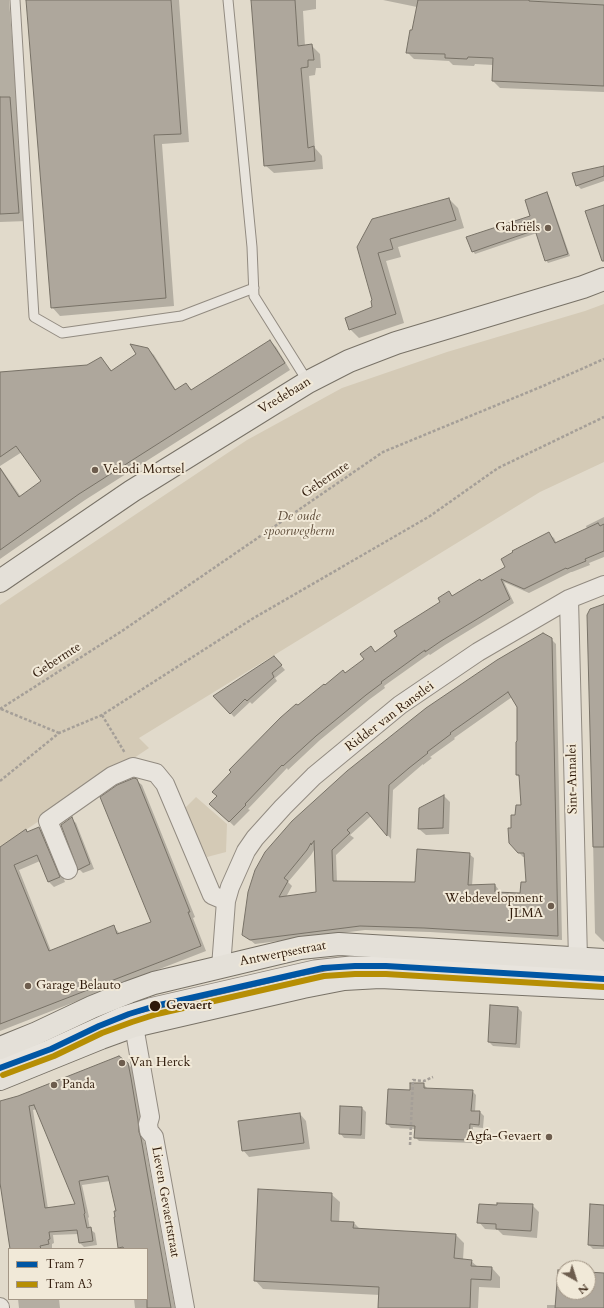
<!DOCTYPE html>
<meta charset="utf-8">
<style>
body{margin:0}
#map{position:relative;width:604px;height:1308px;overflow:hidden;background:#e1dacb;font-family:Cardo,serif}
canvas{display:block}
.legend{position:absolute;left:8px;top:1248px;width:140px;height:52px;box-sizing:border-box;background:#f1e9d8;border:1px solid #a39686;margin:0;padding:5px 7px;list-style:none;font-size:12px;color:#2f1a0a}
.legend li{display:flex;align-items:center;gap:8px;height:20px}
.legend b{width:20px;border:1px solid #a39686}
.north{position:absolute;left:556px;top:1260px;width:40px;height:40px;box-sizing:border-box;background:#f1e9d8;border:1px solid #a39686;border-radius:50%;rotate:141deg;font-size:11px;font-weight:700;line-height:16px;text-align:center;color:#2f1a0a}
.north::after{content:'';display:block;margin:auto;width:14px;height:18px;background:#6d5d4e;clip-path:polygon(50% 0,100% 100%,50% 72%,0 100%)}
</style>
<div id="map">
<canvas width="604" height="1308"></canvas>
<ul class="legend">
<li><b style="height:5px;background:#0056a4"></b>Tram 7</li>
<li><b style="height:5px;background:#b68e04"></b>Tram A3</li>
</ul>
<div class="north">N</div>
</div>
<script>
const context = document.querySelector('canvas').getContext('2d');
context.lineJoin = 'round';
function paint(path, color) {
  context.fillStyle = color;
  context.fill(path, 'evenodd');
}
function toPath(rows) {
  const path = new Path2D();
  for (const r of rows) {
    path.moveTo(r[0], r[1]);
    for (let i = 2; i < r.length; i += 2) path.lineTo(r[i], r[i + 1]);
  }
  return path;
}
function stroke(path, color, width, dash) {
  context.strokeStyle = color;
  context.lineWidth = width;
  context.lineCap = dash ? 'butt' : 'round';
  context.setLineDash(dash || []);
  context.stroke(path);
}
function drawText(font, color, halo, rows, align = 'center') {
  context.font = font + ' Cardo,serif';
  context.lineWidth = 4;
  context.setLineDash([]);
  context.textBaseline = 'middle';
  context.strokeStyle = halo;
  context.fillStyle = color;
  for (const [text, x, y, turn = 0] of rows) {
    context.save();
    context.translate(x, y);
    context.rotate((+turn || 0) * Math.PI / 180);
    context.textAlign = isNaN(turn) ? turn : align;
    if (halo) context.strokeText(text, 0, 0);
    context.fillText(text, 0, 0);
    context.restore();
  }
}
const green = toPath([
 [604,304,604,462,540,492,139,738,149,748,0,847,0,605,247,440,342,388,447,352,585,311],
 [196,797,227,824,226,852,207,857,184,809]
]);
const shadow = toPath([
 [0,0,9,0,27,221,0,222],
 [27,0,179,0,189,142,162,144,174,306,60,316,52,307],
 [252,0,316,0,316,9,303,11,305,46,311,45,320,54,321,68,316,68,315,75,309,76,315,148,322,156,323,169,274,173,265,165],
 [383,0,604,0,604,92,500,88,493,81,493,65,475,64,474,66,453,65,449,61,414,59,407,52,413,31,417,7],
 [604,167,604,181,581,189,577,185],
 [547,193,549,196,570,256,548,263,546,260,537,233,475,254,473,251,532,217],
 [449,199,458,208,464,228,398,247,401,257,386,261,404,323,359,338,350,329,373,308,374,301,358,247],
 [270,341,276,347,290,370,85,500,0,559,0,467,21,497,42,482,22,452,0,466,0,372,88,366,101,358,112,371,148,349,154,355,176,390,186,384,192,390],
 [604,517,604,557,589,563,590,565,572,572,571,572,529,593,504,582,514,603,445,645,430,655,429,654,384,686,385,688,370,699,320,740,288,770,287,768,248,809,250,810,234,826,211,804,298,706,375,652,441,602,449,593,453,597,482,582,506,567,549,534,554,538,557,544,587,529,586,526],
 [551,639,556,644,562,940,430,932,365,930,255,944,243,934,292,822],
 [512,697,518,706,518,742,517,775,521,779,522,806,516,816,512,829,510,843,523,857,525,857,527,883,521,894,499,893,499,890,495,885,472,886,474,858,469,854,416,883,337,882,336,855,354,838,350,835,371,816,391,839,393,790,423,764,423,765,432,758,430,757,455,739,454,738],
 [316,847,317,893,286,897,292,886,288,882,311,855],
 [589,650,604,651,604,942,595,933],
 [278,662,285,670,275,678,277,681,252,704,250,702,234,717,215,696],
 [136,780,142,785,195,917,193,918,206,951,0,1031,0,849,26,830,28,832,39,828,44,833,65,882,54,887,48,881,40,861,19,870,51,951,114,927,120,934,152,923],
 [444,796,450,802,449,834,426,835,419,829,420,809],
 [71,819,76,823,94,869,83,873,79,869],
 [518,1008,522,1012,520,1048,493,1046,489,1042],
 [128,1064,132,1068,135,1083,142,1124,142,1137,145,1143,175,1308,135,1308,134,1299,147,1299,147,1249,121,1249,119,1247,117,1212,110,1181,82,1185,89,1217,88,1218,90,1229,95,1233,97,1245,84,1247,80,1243,79,1234,53,1235,54,1243,52,1244,52,1249,10,1249,0,1177,0,1102],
 [37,1109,76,1205,48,1209,33,1110],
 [423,1084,427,1088,427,1090,472,1091,476,1095,475,1112,480,1112,484,1116,483,1128,473,1127,472,1143,419,1141,415,1137,416,1129,391,1128,387,1124,411,1091],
 [362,1108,366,1112,365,1139,344,1138,340,1133],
 [300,1114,306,1121,310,1149,249,1157,243,1150],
 [331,1194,340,1202,339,1223,354,1223,360,1229,455,1234,464,1243,463,1260,471,1261,478,1267,492,1268,500,1277,500,1288,479,1287,478,1308,482,1308,379,1308,380,1295,263,1289,255,1280],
 [532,1205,539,1212,537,1238,503,1235,498,1230,485,1229,479,1222,498,1206],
 [604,1206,604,1249,593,1249,589,1245],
 [564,1272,564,1292,588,1292,588,1273,604,1274,604,1308,547,1308,547,1305,557,1305],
 [18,1299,59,1299,60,1308,19,1308]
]);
const building = toPath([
 [26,0,171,0,181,134,154,135,166,298,51,308,26,0],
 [251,0,295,0,298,46,312,44,314,60,308,60,308,67,301,68,308,148,314,146,315,161,264,166,251,0],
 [418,0,529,0,529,1,604,5,604,86,492,81,493,58,468,57,467,59,445,58,445,54,406,53,410,30,412,30,418,0],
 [0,97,10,97,19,213,0,214,0,97],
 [604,166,604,176,576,186,572,173,604,166],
 [547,192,568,254,545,261,535,230,472,252,466,237,530,216,525,200,547,192],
 [449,198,456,220,390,239,393,249,378,253,396,314,349,330,345,318,372,307,371,301,372,300,357,247,372,219,449,198],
 [604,205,604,261,602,261,585,211,604,205],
 [270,340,285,363,79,494,0,550,0,468,19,497,41,481,16,446,0,457,0,372,87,365,101,357,111,371,136,354,130,344,148,348,175,390,186,383,191,390,270,340],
 [598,523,600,526,604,524,604,551,585,559,586,561,567,569,566,568,524,589,501,579,510,599,441,641,425,652,425,650,381,682,382,683,366,695,316,736,283,766,282,765,245,804,246,805,229,822,209,804,217,796,212,792,231,772,229,770,280,718,296,704,298,705,324,684,325,685,343,670,345,673,364,659,360,654,371,646,375,652,397,636,394,631,440,602,438,598,449,591,452,596,480,579,481,581,505,567,501,559,513,552,512,551,549,532,555,543,598,523],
 [604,604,604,847,593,847,587,615,590,609,604,604],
 [543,633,552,638,558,936,424,928,360,926,250,940,242,935,248,892,255,870,265,852,292,821,347,771,426,708,497,660,543,633],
 [508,692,517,707,517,741,516,742,516,775,519,775,521,805,516,805,515,815,511,815,511,828,508,828,509,843,518,853,524,853,526,882,521,882,520,893,495,892,495,884,468,885,470,853,417,849,415,882,333,881,332,850,350,833,347,830,367,812,387,836,389,785,409,768,428,753,427,752,451,734,450,733,508,692],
 [314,841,316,892,279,897,288,881,284,878,307,850,311,843,311,845,314,841],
 [274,656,282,665,272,673,274,677,247,701,245,699,230,714,213,696,274,656],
 [134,778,137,779,156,826,190,912,188,912,201,946,0,1024,0,847,26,829,27,832,39,827,60,877,48,882,37,855,14,865,49,951,114,925,117,934,151,922,100,797,117,785,134,778],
 [444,795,443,828,418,829,419,808,444,795],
 [72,817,90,864,78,870,61,825,72,817],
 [490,1005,518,1007,516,1044,488,1042,490,1005],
 [119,1056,128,1063,131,1078,138,1120,139,1132,141,1138,171,1308,147,1308,147,1249,124,1249,123,1247,118,1248,114,1217,115,1217,114,1211,116,1211,108,1176,79,1181,85,1213,84,1214,87,1228,91,1227,93,1241,79,1243,77,1230,49,1232,50,1239,48,1240,49,1244,40,1246,41,1249,10,1249,0,1183,0,1101,18,1096,119,1056],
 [34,1105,75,1204,45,1208,29,1106,34,1105],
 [410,1083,424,1083,424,1088,473,1090,471,1111,480,1111,479,1125,470,1124,469,1140,414,1138,415,1126,386,1124,388,1089,410,1090,410,1083],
 [340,1106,362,1107,361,1135,339,1134,340,1106],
 [300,1113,304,1143,242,1151,238,1121,300,1113],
 [258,1189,332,1193,331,1221,354,1222,353,1228,456,1234,454,1258,472,1260,471,1266,492,1267,491,1280,471,1279,470,1308,378,1308,379,1287,254,1281,258,1189],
 [497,1203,533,1204,531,1231,496,1229,496,1224,477,1223,479,1204,497,1205,497,1203],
 [590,1204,604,1205,604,1246,588,1245,590,1204],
 [558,1270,564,1271,564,1292,588,1292,588,1272,604,1273,604,1308,555,1308,558,1270]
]);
const path = toPath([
 [0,709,122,631,383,452,543,386,604,359],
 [1,709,59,733],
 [102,715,125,753],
 [0,781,59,733,102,715,252,619,430,516,498,468,604,417],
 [410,1145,413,1080,424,1081,433,1077]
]);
const lane = toPath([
 [15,0,34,317,62,333,181,316,254,288],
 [228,0,252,247,254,296,308,382],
 [0,1063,45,1046,120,1012,149,1003,314,965,350,961,375,961,604,973]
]);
const street = toPath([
 [569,599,578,959],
 [68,870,48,821,112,776,133,767,156,773,165,784,212,895,226,901],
 [221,967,226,901,230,887,246,851,255,838,283,807,314,776,400,705,478,652,569,599,604,585],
 [134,1026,150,1117,148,1124,149,1131,154,1137,185,1308],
 [0,1307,0,1308]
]);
const primary = toPath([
 [0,581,132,491,308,382,349,361,396,343,583,287,604,279],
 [0,1048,37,1033,92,1007,129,992,154,983,300,948,339,944,604,960],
 [0,1079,101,1038,134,1026,303,987,344,979,380,977,604,988]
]);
const tram1 = toPath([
 [0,1068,51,1049,99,1026,129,1014,155,1006,323,968,355,966,386,966,604,979]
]);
const tram2 = toPath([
 [3,1075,54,1056,102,1033,132,1022,157,1014,324,976,355,974,386,974,604,987]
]);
const markers = [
 [548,228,4,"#6d5d4e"],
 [95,470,4,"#6d5d4e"],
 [551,906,4,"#6d5d4e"],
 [28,986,4,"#6d5d4e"],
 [155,1006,6,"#2f1a0a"],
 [122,1063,4,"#6d5d4e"],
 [54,1085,4,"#6d5d4e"],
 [549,1137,4,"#6d5d4e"]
];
const poiNames = [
 ["Gabriëls",540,228,"right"],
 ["Velodi Mortsel",103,470],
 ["Webdevelopment",543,899,"right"],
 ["JLMA",543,914,"right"],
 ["Garage Belauto",36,986],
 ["Van Herck",130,1063],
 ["Panda",62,1085],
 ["Agfa-Gevaert",541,1137,"right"]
];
const streetNames = [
 ["Vredebaan",285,396,-31],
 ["Gebermte",326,480,-34],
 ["Gebermte",57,661,-33],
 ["Ridder van Ranstlei",390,717,-37],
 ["Sint-Annalei",573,779,-91],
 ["Antwerpsestraat",283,954,-11],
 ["Lieven Gevaertstraat",165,1202,80]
];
const parkNames = [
 ["De oude",299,517],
 ["spoorwegberm",299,532]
];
const stopNames = [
 ["Gevaert",166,1006]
];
paint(green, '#d4cab6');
paint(shadow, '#0003');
paint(building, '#aea79c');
stroke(building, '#787267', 1);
stroke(lane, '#928b81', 11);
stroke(street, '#928b81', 20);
stroke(primary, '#787267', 24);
stroke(path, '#a59f98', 2.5, [3, 2]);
stroke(lane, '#e8e4dd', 9);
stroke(street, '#e8e4dd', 18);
stroke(primary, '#e4e0d8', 22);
stroke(tram1, '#0056a4', 6);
stroke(tram2, '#b68e04', 6);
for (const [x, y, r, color] of markers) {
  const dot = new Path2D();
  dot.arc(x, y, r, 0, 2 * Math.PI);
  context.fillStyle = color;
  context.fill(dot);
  stroke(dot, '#f1e9d8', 1.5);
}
drawText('13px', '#2f1a0a', '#f1e9d8', poiNames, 'left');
drawText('13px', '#2f1a0a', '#f1e9d8', streetNames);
drawText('italic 13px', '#5d4b38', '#f1e9d8', parkNames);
drawText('bold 13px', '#2f1a0a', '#f1e9d8', stopNames, 'left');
</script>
